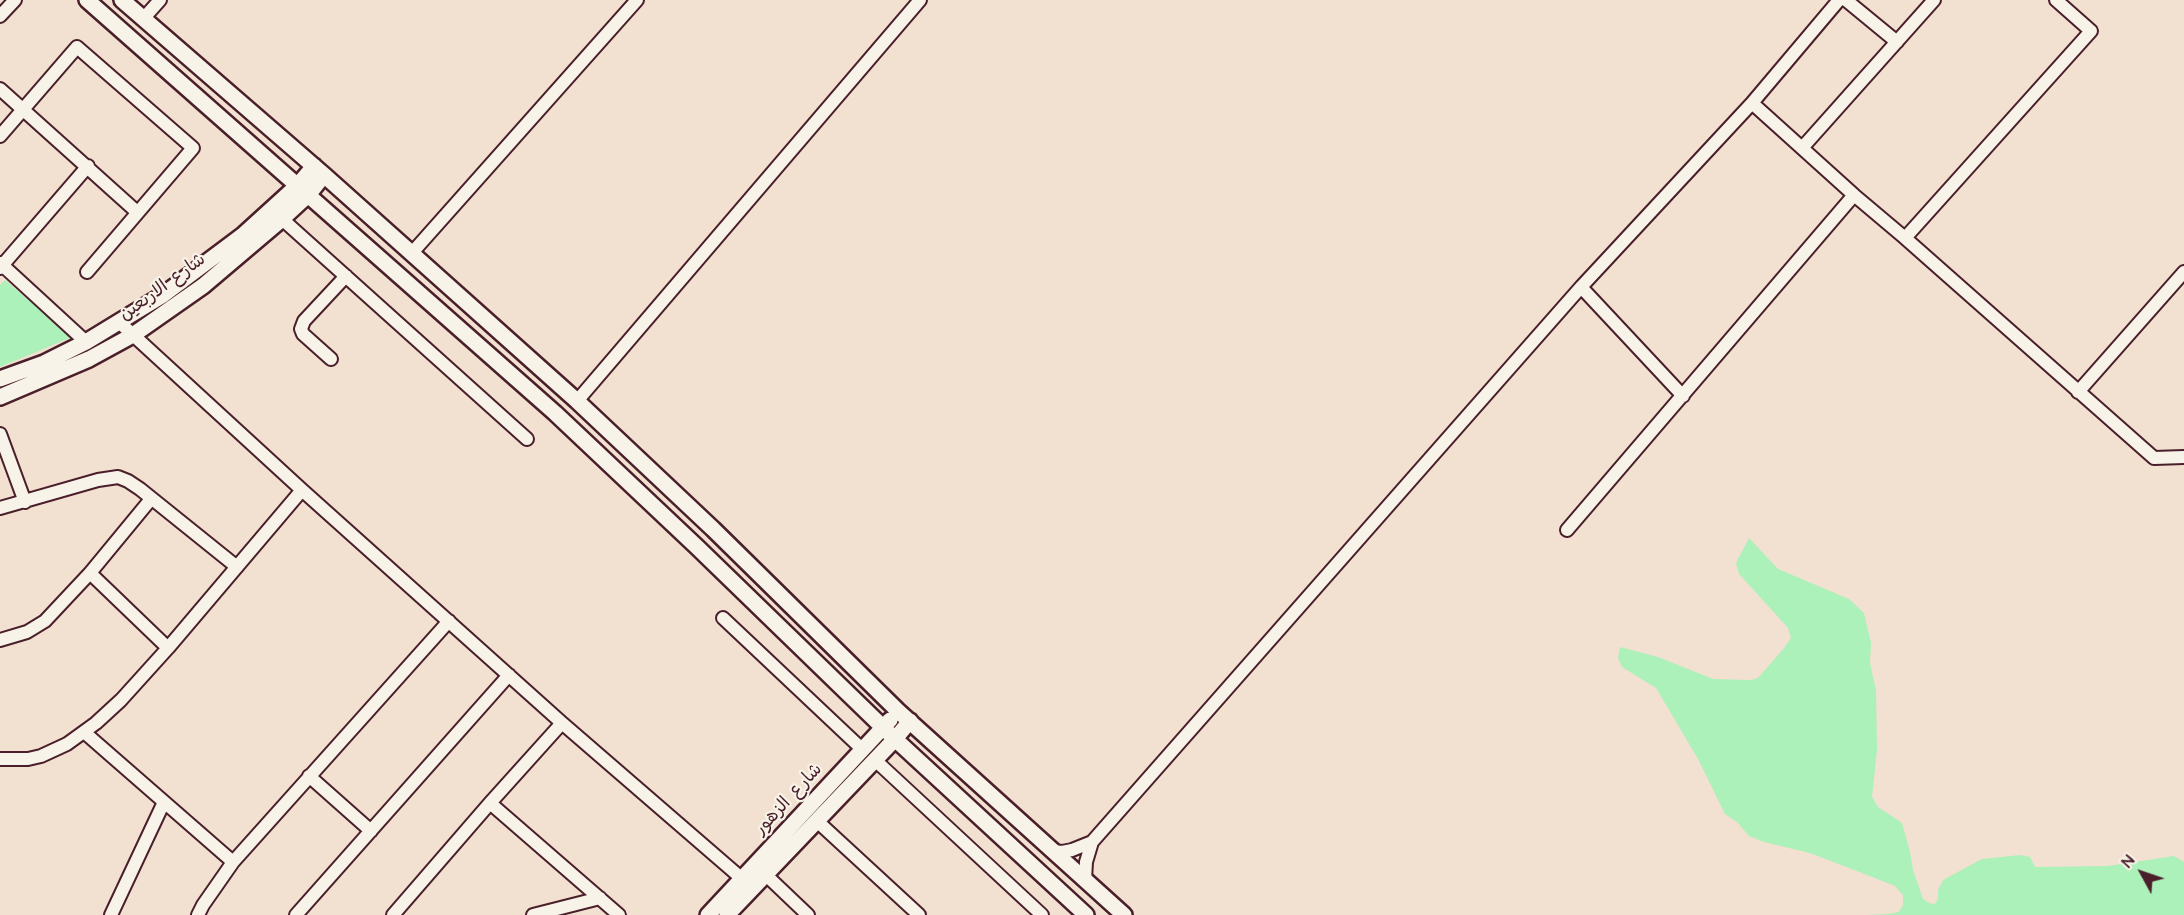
<!DOCTYPE html>
<meta charset="utf-8">
<style>
body{margin:0}
#map{position:relative;width:2184px;height:915px;overflow:hidden;background:#f2e1d0;font-family:"Architects Daughter",sans-serif}
canvas{display:block}
.north{position:absolute;left:2112px;top:843px;width:60px;height:60px;-webkit-text-stroke:4px #f7f3e8;paint-order:stroke;rotate:310deg;font-size:16px;font-weight:700;line-height:24px;text-align:center;color:#4a1f2b}
.north::after{content:'';display:block;margin:auto;width:21px;height:27px;background:#4a1f2b;clip-path:polygon(50% 0,100% 100%,50% 72%,0 100%)}
</style>
<div id="map">
<canvas width="2184" height="915"></canvas>
<div class="north">N</div>
</div>
<script>
const context = document.querySelector('canvas').getContext('2d');
context.lineJoin = 'round';
function paint(path, color) {
  context.fillStyle = color;
  context.fill(path, 'evenodd');
}
function toPath(rows) {
  const path = new Path2D();
  for (const r of rows) {
    path.moveTo(r[0], r[1]);
    for (let i = 2; i < r.length; i += 2) path.lineTo(r[i], r[i + 1]);
  }
  return path;
}
function stroke(path, color, width, dash) {
  context.strokeStyle = color;
  context.lineWidth = width;
  context.lineCap = dash ? 'butt' : 'round';
  context.setLineDash(dash || []);
  context.stroke(path);
}
function drawText(font, color, halo, rows, align = 'center') {
  context.font = font + ' "Architects Daughter","Playpen Sans Arabic",sans-serif';
  context.lineWidth = 4.5;
  context.setLineDash([]);
  context.textBaseline = 'middle';
  context.strokeStyle = halo;
  context.fillStyle = color;
  for (const [text, x, y, turn = 0] of rows) {
    context.save();
    context.translate(x, y);
    context.rotate((+turn || 0) * Math.PI / 180);
    context.textAlign = isNaN(turn) ? turn : align;
    if (halo) context.strokeText(text, 0, 0);
    context.fillText(text, 0, 0);
    context.restore();
  }
}
const green = toPath([
 [5,280,72,337,0,367,0,285],
 [1749,538,1778,569,1849,599,1864,613,1871,643,1870,663,1876,691,1877,750,1872,797,1878,807,1902,823,1910,852,1913,870,1923,899,1929,903,1935,904,1938,899,1938,890,1943,880,1982,859,2020,855,2030,857,2035,867,2108,866,2174,856,2184,862,2184,915,1865,915,1888,914,1899,912,1903,905,1903,895,1895,886,1880,880,1810,853,1764,842,1749,836,1737,822,1725,814,1698,759,1656,688,1622,667,1618,658,1620,647,1658,657,1713,679,1751,680,1758,678,1784,648,1791,638,1788,628,1739,574,1736,563]
]);
const minor = toPath([
 [1846,0,1897,42],
 [0,16,15,0],
 [143,19,160,0],
 [0,89,137,212],
 [1752,103,1854,195,1905,238,2154,458,2184,457],
 [0,136,77,47,193,148,87,272],
 [1802,148,1934,0],
 [282,219,527,439],
 [1905,238,2091,31,2056,0],
 [411,254,637,0],
 [0,263,86,342],
 [0,268,88,166],
 [1581,287,1683,396],
 [119,322,302,490,562,723,747,883],
 [331,359,303,334,301,329,304,321,346,276],
 [2078,392,2184,272],
 [577,401,920,0],
 [0,434,25,502],
 [0,508,98,480,118,477,128,481,140,489,237,567],
 [1567,530,1854,195],
 [90,573,168,648],
 [723,618,863,750],
 [0,640,27,632,45,621,90,573,151,499],
 [84,732,233,862],
 [0,759,28,759,41,756,67,744,96,723,121,700,168,648,302,490],
 [875,760,1042,915],
 [309,776,371,831],
 [490,803,619,915],
 [817,821,919,915],
 [1053,851,1062,852,1072,850,1092,842,1581,287,1752,103,1839,0],
 [766,875,808,915],
 [1085,880,1086,862,1092,842],
 [111,915,164,802],
 [198,915,203,905,233,862,449,621],
 [296,915,509,675],
 [393,915,490,803,562,723],
 [533,915,600,898]
]);
const major = toPath([
 [87,0,555,413,697,547,895,739,1086,915],
 [122,0,324,175,577,401,713,529,898,711,1124,915],
 [0,379,44,363,86,342,163,295,243,235,298,185,314,166],
 [0,397,89,359,133,335,203,286,282,219,308,195,324,175],
 [708,915,890,720],
 [727,915,895,739,910,721]
]);
const streetNames = [
 ["شارع الاربعين",163,288,-36],
 ["شارع الزهور",789,800,-47]
];
paint(green, '#acf0ba');
stroke(minor, '#4a1f2b', 16);
stroke(major, '#4a1f2b', 20);
stroke(minor, '#f7f3e8', 12);
stroke(major, '#f7f3e8', 15);
drawText('18px', '#4a1f2b', '#f7f3e8', streetNames);
</script>
